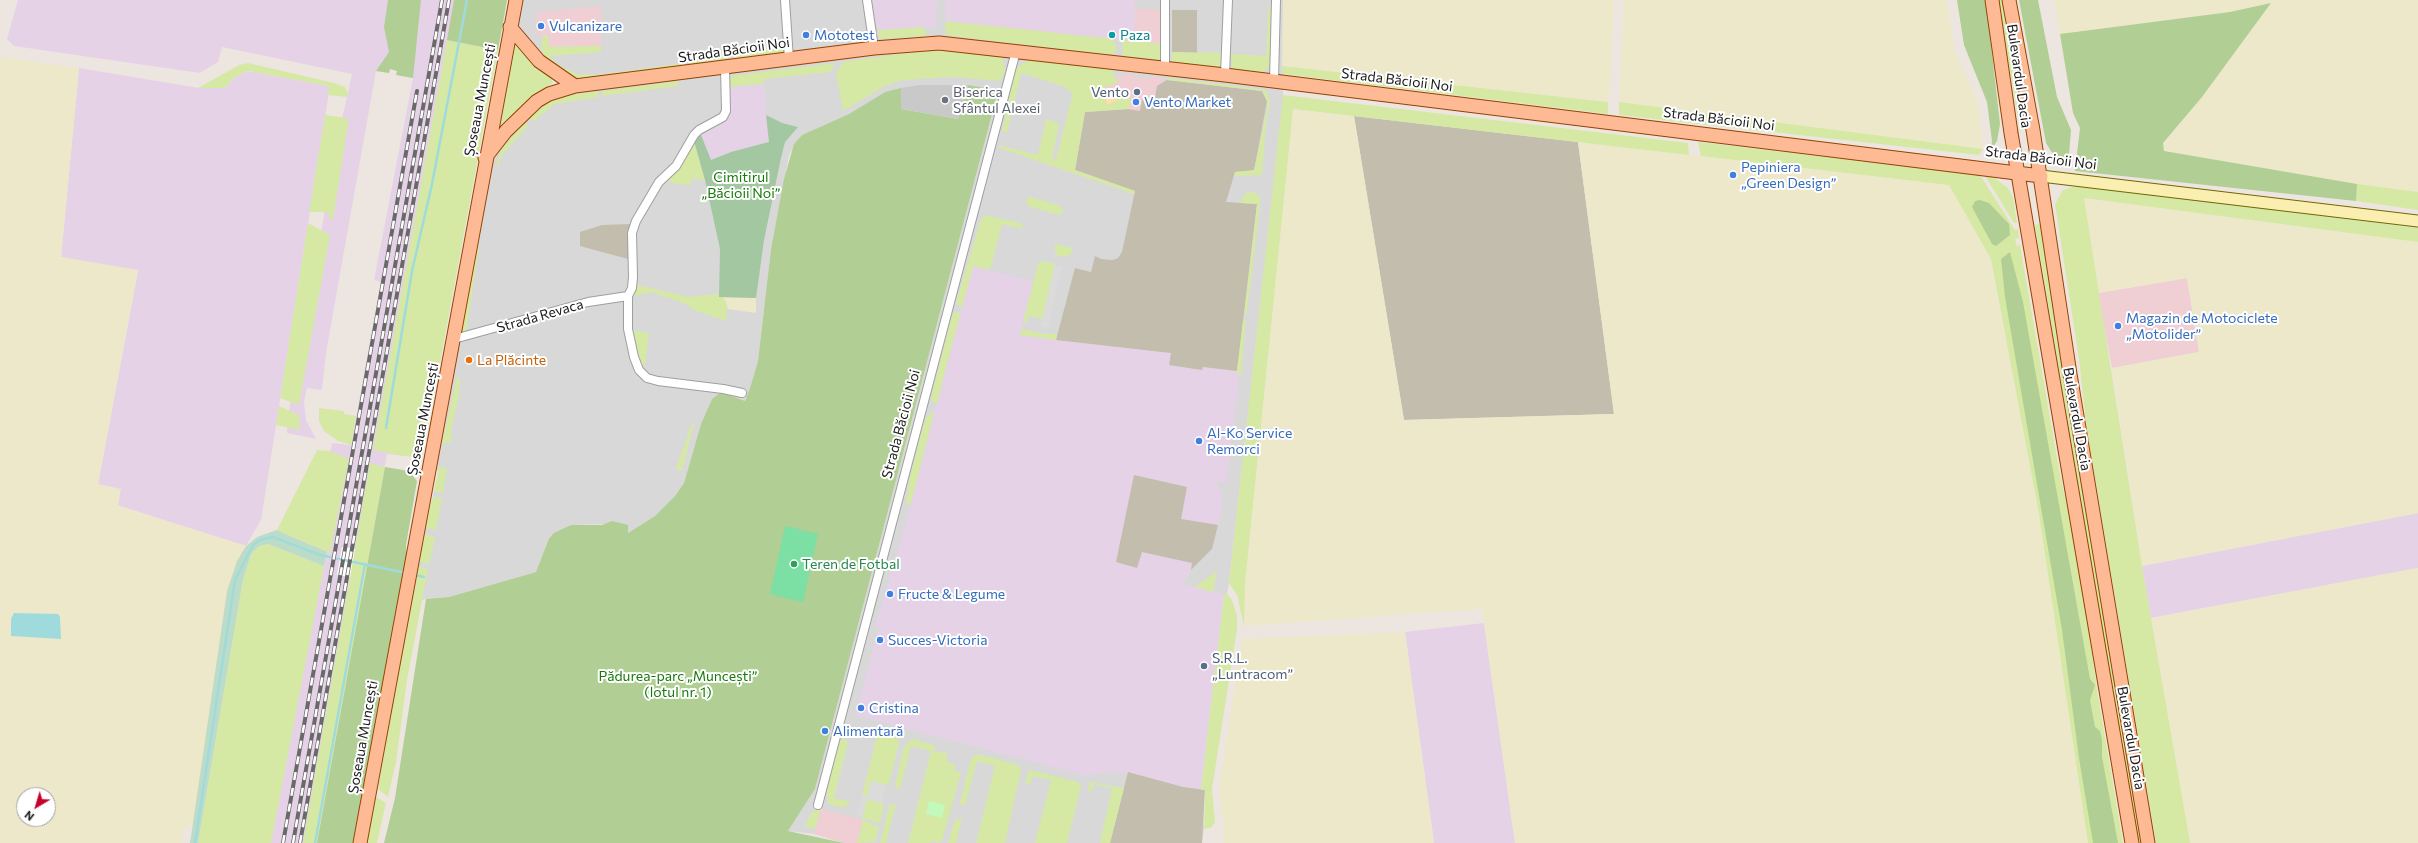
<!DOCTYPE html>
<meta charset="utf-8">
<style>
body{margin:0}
#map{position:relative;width:2418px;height:843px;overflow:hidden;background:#ede6e0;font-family:Commissioner,sans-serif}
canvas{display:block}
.north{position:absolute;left:16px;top:787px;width:40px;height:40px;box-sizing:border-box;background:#fff;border:1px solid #a4a4a4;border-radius:50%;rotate:218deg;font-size:11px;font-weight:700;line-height:16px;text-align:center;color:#1b1b1b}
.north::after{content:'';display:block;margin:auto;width:14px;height:18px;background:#c7002a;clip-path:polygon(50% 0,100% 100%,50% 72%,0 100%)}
</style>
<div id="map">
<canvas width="2418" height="843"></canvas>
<div class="north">N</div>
</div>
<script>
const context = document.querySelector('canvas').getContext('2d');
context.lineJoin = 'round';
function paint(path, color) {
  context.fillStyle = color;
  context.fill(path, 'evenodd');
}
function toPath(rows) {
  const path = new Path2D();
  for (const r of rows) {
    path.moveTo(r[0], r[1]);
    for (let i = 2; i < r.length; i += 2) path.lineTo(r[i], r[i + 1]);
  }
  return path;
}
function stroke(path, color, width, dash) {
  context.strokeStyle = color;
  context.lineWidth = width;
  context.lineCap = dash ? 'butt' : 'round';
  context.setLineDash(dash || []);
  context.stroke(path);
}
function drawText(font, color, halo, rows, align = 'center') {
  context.font = font + ' Commissioner,sans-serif';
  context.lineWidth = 4;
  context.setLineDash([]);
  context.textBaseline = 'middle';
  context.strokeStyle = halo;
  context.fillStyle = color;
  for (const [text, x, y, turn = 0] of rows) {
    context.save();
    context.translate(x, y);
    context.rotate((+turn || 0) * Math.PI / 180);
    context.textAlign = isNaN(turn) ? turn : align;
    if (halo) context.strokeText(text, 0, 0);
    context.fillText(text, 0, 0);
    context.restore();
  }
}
const residential = toPath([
 [516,0,1283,0,1283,103,1229,583,1227,594,1224,594,1201,789,1204,829,1202,843,844,843,814,834,788,831,815,789,997,95,992,89,968,85,885,92,849,114,802,135,795,144,789,155,771,249,758,361,750,388,745,401,721,392,712,399,701,424,684,483,675,496,655,516,628,533,608,524,571,525,549,537,536,572,449,597,426,599,410,604,417,561,439,471,429,469,485,158,521,115,575,86,510,27]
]);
const commercial = toPath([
 [601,6,601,46,548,47,548,36,535,34,537,12],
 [1135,9,1160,10,1160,44,1134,41],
 [1131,73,1133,77,1148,79,1153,76,1167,80,1157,86,1154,103,1140,112,1128,109,1085,112,1090,86],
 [2187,278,2199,352,2112,368,2098,293],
 [821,809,863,820,857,843,844,843,814,834]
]);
const industrial = toPath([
 [18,0,507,0,423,453,416,457,387,454,317,843,260,843,327,553,313,547,332,443,351,445,381,282,374,280,413,78,396,75,397,71,390,69,389,73,376,71,326,353,322,390,307,388,304,402,306,420,316,439,287,433,288,416,338,137,352,74,222,47,218,62,200,73,14,46,7,39],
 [871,0,937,0,936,27,878,30],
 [945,0,1135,0,1134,41,945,21],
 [79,68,199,88,225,88,235,77,248,71,330,86,261,520,246,546,117,505,98,484,138,271,61,257],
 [764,84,769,142,731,152,711,160,701,135,730,119,728,87],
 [973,266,1033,281,1020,335,1172,353,1169,365,1202,370,1203,367,1237,371,1239,376,1226,483,1216,481,1223,496,1218,525,1181,519,1187,487,1178,486,1141,552,1193,563,1191,570,1183,584,1224,594,1201,789,1183,787,1128,772,1106,772,1087,776,855,715,878,632,879,628,875,626,902,537],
 [2418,513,2418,568,2151,618,2142,566],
 [1484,623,1515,843,1434,843,1405,632]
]);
const religious = toPath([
 [919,85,968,85,958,119,901,109,901,88]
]);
const construction = toPath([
 [1172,10,1197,10,1197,53,1172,52],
 [1167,80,1262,91,1267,101,1254,171,1235,172,1226,202,1257,204,1237,371,1203,367,1202,370,1169,365,1171,353,1056,340,1075,268,1091,272,1095,256,1101,259,1113,260,1118,258,1122,252,1135,191,1075,170,1085,112,1128,109,1140,111,1142,100,1154,103,1157,86],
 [1354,116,1578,142,1614,414,1404,420],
 [630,224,628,259,580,246,580,232,602,225],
 [1134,475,1187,487,1181,519,1218,525,1212,549,1191,570,1192,563,1142,552,1137,568,1116,562],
 [1128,772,1183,787,1205,790,1202,843,1110,843]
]);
const farmland = toPath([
 [1283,0,1614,0,1609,102,1282,66],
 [1624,0,1947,0,1955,51,1978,101,1983,149,1619,102],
 [2054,0,2418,0,2418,192,2357,184,2164,151,2163,143,2202,97,2271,3,2230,12,2060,34],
 [0,57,79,68,61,257,138,270,98,484,121,489,118,506,246,546,237,561,227,591,194,821,184,829,182,843,0,843],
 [24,795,48,795,48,819,24,819],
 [1293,109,1354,116,1404,420,1614,414,1578,142,1949,184,1990,258,2039,514,2088,843,1515,843,1482,609,1244,626,1245,584],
 [2084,198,2418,242,2418,513,2142,566,2112,368,2199,352,2187,278,2098,293],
 [723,297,756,298,756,313,728,309],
 [2418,568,2418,843,2190,843,2151,618],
 [1405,632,1434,843,1223,843,1225,835,1219,789,1242,639]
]);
const grass = toPath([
 [1998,0,2002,0,2024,130,2020,130],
 [1269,6,1271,6,1271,55,1268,69,1259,73,1232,69,1231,54,1266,56],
 [945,21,1113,39,1117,49,1115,54,1100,54,946,35],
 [924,27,927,36,879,39,878,30],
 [543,35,548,36,549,47,601,46,601,52,549,56,560,66,577,74,597,75,684,63,684,65,616,76,580,78,571,76,547,60,541,49],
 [447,40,498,50,423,453,416,457,404,456,373,450],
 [1122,40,1162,44,1160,60,1123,56],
 [784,42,785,52,734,61,733,53],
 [516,45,551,77,553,83,500,125,513,47],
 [926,50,958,51,999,56,1003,58,1005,72,1000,81,953,77,902,80,883,87,843,111,836,73,843,62],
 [1172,52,1222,53,1219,68,1172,63],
 [727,55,728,61,691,66,690,60],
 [1030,59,1109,67,1118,81,1117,83,1100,89,1102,94,1108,105,1123,96,1119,89,1123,89,1131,98,1129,109,1085,112,1075,170,1135,191,1134,194,997,147,1002,146,1038,155,1046,119,1058,123,1059,125,1052,158,1056,160,1072,96,1071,92,1063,86,1021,73,1007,132,1002,131,1016,68],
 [248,63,334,83,345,87,348,93,347,97,328,95,329,86,248,71,235,77,225,88,198,88,239,65],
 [835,63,830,72,764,79,764,84,728,87,731,76],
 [1282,66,1608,102,1608,114,1283,74],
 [1170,78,1266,90,1270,102,1265,134,1262,175,1234,176,1235,172,1254,170,1267,110,1267,101,1262,91,1167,80],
 [679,81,678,86,602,96,603,91],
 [599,91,598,97,555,104,536,119,538,121,528,119,550,101,570,95],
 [1283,95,1688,143,1689,155,1293,109,1245,584,1244,626,1237,595,1229,583],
 [1619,102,1983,149,1979,155,1619,115],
 [325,115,347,118,348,124,333,219,328,218,329,212,309,212],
 [524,123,529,125,502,155,498,167,497,163,501,150],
 [694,141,705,180,692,178,690,185,676,184,664,179],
 [1698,142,1980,175,2015,230,2018,229,2019,238,2015,239,2017,246,2020,245,2059,470,2078,553,2098,696,2123,843,2088,843,2039,514,1991,259,1949,185,1701,156],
 [1984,174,1992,176,2008,188,2013,198,2017,223,2014,223],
 [2357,184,2418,192,2418,210,2356,201],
 [2092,186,2418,228,2418,242,2084,198,2142,566,2190,843,2156,843,2087,430,2079,359,2055,204,2063,190,2072,187],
 [1250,191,1260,196,1260,203,1247,312,1244,315,1257,204,1240,203,1246,193],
 [1030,197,1061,206,1063,212,1059,215,1028,206,1026,200],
 [985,215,1020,223,1024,229,1002,224,990,270,973,266,962,308,956,303,981,219],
 [308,223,330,235,299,405,280,398],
 [2040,224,2057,328,2143,843,2138,843,2035,225],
 [1055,244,1073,248,1071,254,1065,257,1057,255,1055,252],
 [477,247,479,248,466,332,462,333],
 [1042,261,1053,263,1055,265,1042,319,1028,316,1026,323,1023,322,1038,264],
 [637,285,688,297,719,294,719,297,723,297,727,304,726,321,694,310,684,303,651,292,634,296,632,299],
 [961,312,946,367,937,404,932,401,931,397,952,316,954,313],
 [1246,318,1241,374,1239,376,1237,371,1243,321],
 [1021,329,1044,334,1057,334,1056,340,1020,335],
 [631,330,649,333,645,364,640,364,636,356],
 [457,377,460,378,459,395,452,426,451,442,442,443],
 [279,406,299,415,300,430,276,425],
 [319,408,344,411,344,414,356,416,351,445,338,441,324,431,319,421],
 [934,413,917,480,910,506,906,504,910,477,925,420,930,414],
 [692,423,694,424,682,471,676,469],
 [317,450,330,451,349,459,330,553,277,530],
 [370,463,385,467,317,843,303,843],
 [439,467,447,468,443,493,434,491],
 [433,497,442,498,436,530,425,528],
 [424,534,435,537,429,564,417,561],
 [268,544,324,566,271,843,198,843,243,580,251,554,259,546],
 [416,566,428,569,407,680,396,762,388,797,378,789],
 [1217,571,1213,592,1195,587],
 [1224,594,1227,594,1232,600,1237,616,1237,629,1212,789,1215,822,1211,828,1204,829,1205,790,1201,789],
 [872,727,897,734,899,743,889,783,886,785,871,781,867,797,862,796,877,735,871,733],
 [845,739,848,742,834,798,851,802,843,808,828,803,826,788,838,742],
 [913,739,935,746,934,751,948,754,946,762,955,764,953,770,961,772,942,841,938,843,931,841,930,843,908,843,931,751,911,746,900,789,896,788,895,785,904,747],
 [976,754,1018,765,1021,770,1005,843,976,843,995,766,977,761,965,806,960,803,971,759],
 [1029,770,1078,782,1081,786,1067,843,1035,843,1051,780,1032,776,1030,784,1025,783],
 [1090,782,1124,788,1110,843,1100,843,1112,788,1094,784,1092,791,1088,791],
 [373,795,386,803,377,843,366,843],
 [867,799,884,804,880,823,862,818],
 [896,803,886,843,880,843,889,806],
 [821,809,815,829,805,826,811,813],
 [962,818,956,843,948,843,955,820],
 [863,820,879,827,875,842,857,843]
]);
const forest = toPath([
 [388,0,421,0,413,78,396,75,397,71,390,69,389,73,376,71,389,52,384,27],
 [454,0,507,0,498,50,447,40],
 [1957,0,1986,0,2000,124,1997,141,1991,150,1992,141,1987,102,1964,45],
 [2019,0,2038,0,2057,97,2071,130,2068,168,2056,159,2046,143],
 [2271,3,2202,97,2163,143,2164,151,2357,184,2356,201,2075,171,2080,128,2073,113,2060,34,2230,12],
 [968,85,992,89,997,95,815,789,788,831,844,843,384,843,395,798,426,599,449,597,536,572,549,538,554,533,571,525,602,525,612,521,628,525,628,533,655,516,675,496,684,483,701,424,712,399,721,392,745,401,750,388,758,361,771,249,784,179,794,144,802,135,849,114,885,92,901,88,901,109,958,119],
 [1980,200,1989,203,2009,224,2010,235,1996,246,1992,244,1972,207,1975,201],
 [2010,252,2023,302,2090,679,2095,685,2090,700,2095,727,2100,731,2102,740,2102,757,2118,843,2093,843,2079,758,2062,630,2005,297,2001,259],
 [385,467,409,471,417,481,406,545,406,561,353,843,317,843]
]);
const wetland = toPath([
 [277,530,327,552,324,566,268,544,259,546,251,554,243,580,198,843,190,843,227,591,237,561,246,546,257,537]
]);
const sand = toPath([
 [1119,89,1123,96,1108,105,1102,94]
]);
const cemetery = toPath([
 [766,115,782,123,798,127,785,142,781,158,764,240,756,298,719,297,720,249,705,180,694,141,701,135,711,160,731,152,769,142]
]);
const park = toPath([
 [929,801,945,805,942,818,926,814]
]);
const pitch = toPath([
 [785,526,818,534,803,602,770,594]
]);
const parking = toPath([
 [1055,265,1062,267,1048,328,1041,326],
 [871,781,886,785,882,803,867,799,862,817,857,815,862,796,867,797]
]);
const water = toPath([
 [14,613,58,614,60,617,61,639,11,636,11,619]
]);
const pier = toPath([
 [342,547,355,549,350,577,337,575]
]);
const stream = toPath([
 [386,428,412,271,432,184,467,0],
 [415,575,424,577],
 [195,843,235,580,253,545,260,540,273,537,320,555,406,573],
 [315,843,365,564]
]);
const minor = toPath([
 [785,0,789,59],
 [867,0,874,48],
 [725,67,726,111,723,117,699,130,694,135,676,166,659,182,636,221,632,233,633,277,632,288,628,296,628,329,634,357,639,370,647,378,658,381,723,389,742,393],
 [1165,69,1165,0],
 [1225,75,1228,0],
 [1274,81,1276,0],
 [454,339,588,302,628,296],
 [818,805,1016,51]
]);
const secondary = toPath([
 [2041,176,2418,221]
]);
const primary = toPath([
 [1992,0,2011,133,2132,843],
 [2009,0,2033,130,2070,374,2148,843],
 [510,27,539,61,575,86],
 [485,158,506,131,537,101,549,94,575,86,874,48,939,43,1225,75,2041,176],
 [360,843,516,0]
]);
const rail = toPath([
 [283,843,417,91],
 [293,843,442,0],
 [300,843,449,0]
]);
const markers = [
 [541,26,4,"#3f7fe0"],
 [806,35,4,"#3f7fe0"],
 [1112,35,4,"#0f9aa8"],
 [1137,92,4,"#5c6f8a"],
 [945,100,4,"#6b7280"],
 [1136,102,4,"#3f7fe0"],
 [1733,175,4,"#3f7fe0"],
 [2118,326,4,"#3f7fe0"],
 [469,360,4,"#e8710a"],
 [1199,441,4,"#3f7fe0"],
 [794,564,4,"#2e9e5b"],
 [890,594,4,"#3f7fe0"],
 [880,640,4,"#3f7fe0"],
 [1204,666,4,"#5c6f8a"],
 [861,708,4,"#3f7fe0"],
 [825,731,4,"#3f7fe0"]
];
const shopNames = [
 ["Vulcanizare",549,26],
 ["Mototest",814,35],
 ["Vento Market",1144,102],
 ["Pepiniera",1741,167],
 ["„Green Design”",1741,183],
 ["Magazin de Motociclete",2126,318],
 ["„Motolider”",2126,334],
 ["Al-Ko Service",1207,433],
 ["Remorci",1207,449],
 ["Fructe & Legume",898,594],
 ["Succes-Victoria",888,640],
 ["Cristina",869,708],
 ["Alimentară",833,731]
];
const cultureNames = [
 ["Paza",1120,35]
];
const streetNames = [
 ["Strada Băcioii Noi",734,50,-8],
 ["Bulevardul Dacia",2019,76,82],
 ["Strada Băcioii Noi",1397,80,7],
 ["Șoseaua Muncești",480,100,-79],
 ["Strada Băcioii Noi",1719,119,7],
 ["Strada Băcioii Noi",2041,158,7],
 ["Strada Revaca",540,316,-16],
 ["Șoseaua Muncești",423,419,-79],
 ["Bulevardul Dacia",2077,419,80],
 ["Strada Băcioii Noi",901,424,-75],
 ["Șoseaua Muncești",363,737,-80],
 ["Bulevardul Dacia",2131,738,80]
];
const worshipNames = [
 ["Biserica",953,92],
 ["Sfântul Alexei",953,108]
];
const serviceNames = [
 ["Vento",1129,92],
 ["S.R.L.",1212,658,"left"],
 ["„Luntracom”",1212,674,"left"]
];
const parkNames = [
 ["Cimitirul",741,177],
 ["„Băcioii Noi”",741,193],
 ["Pădurea-parc „Muncești”",678,676],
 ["(lotul nr. 1)",678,692]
];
const foodNames = [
 ["La Plăcinte",477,360]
];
const leisureNames = [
 ["Teren de Fotbal",802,564]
];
paint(residential, '#d9d8d8');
paint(commercial, '#efced4');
paint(industrial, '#e6d2e7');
paint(religious, '#c9c9c9');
paint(construction, '#c2bdac');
paint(farmland, '#ede8ca');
paint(grass, '#d5e9a4');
paint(forest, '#b1ce94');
paint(wetland, '#bddcc7');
paint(sand, '#ffddad');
paint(cemetery, '#a3c7a1');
paint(park, '#c3fabb');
paint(pitch, '#7cdfa3');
paint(parking, '#dbdbdb');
paint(water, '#9fdbdc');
paint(pier, '#fff');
stroke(stream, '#9fdbdc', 2.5);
stroke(minor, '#9f9f9f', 10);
stroke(secondary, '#726603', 13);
stroke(primary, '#934300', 15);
stroke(minor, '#fff', 8);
stroke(secondary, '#faefb1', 11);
stroke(primary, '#fdba95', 13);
stroke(rail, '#696969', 4);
stroke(rail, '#fff', 2.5, [8]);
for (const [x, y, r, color] of markers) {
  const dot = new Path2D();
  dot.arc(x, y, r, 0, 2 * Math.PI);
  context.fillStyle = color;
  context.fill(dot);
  stroke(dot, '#fff', 1.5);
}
drawText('14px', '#366cbe', '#fff', shopNames, 'left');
drawText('14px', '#0d838f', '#fff', cultureNames, 'left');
drawText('14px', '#1b1b1b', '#fff', streetNames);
drawText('14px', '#5b616d', '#fff', worshipNames, 'left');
drawText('14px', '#4e5e75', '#fff', serviceNames, 'right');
drawText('14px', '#177a09', '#fff', parkNames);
drawText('14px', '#c56008', '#fff', foodNames, 'left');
drawText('14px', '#27864d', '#fff', leisureNames, 'left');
</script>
